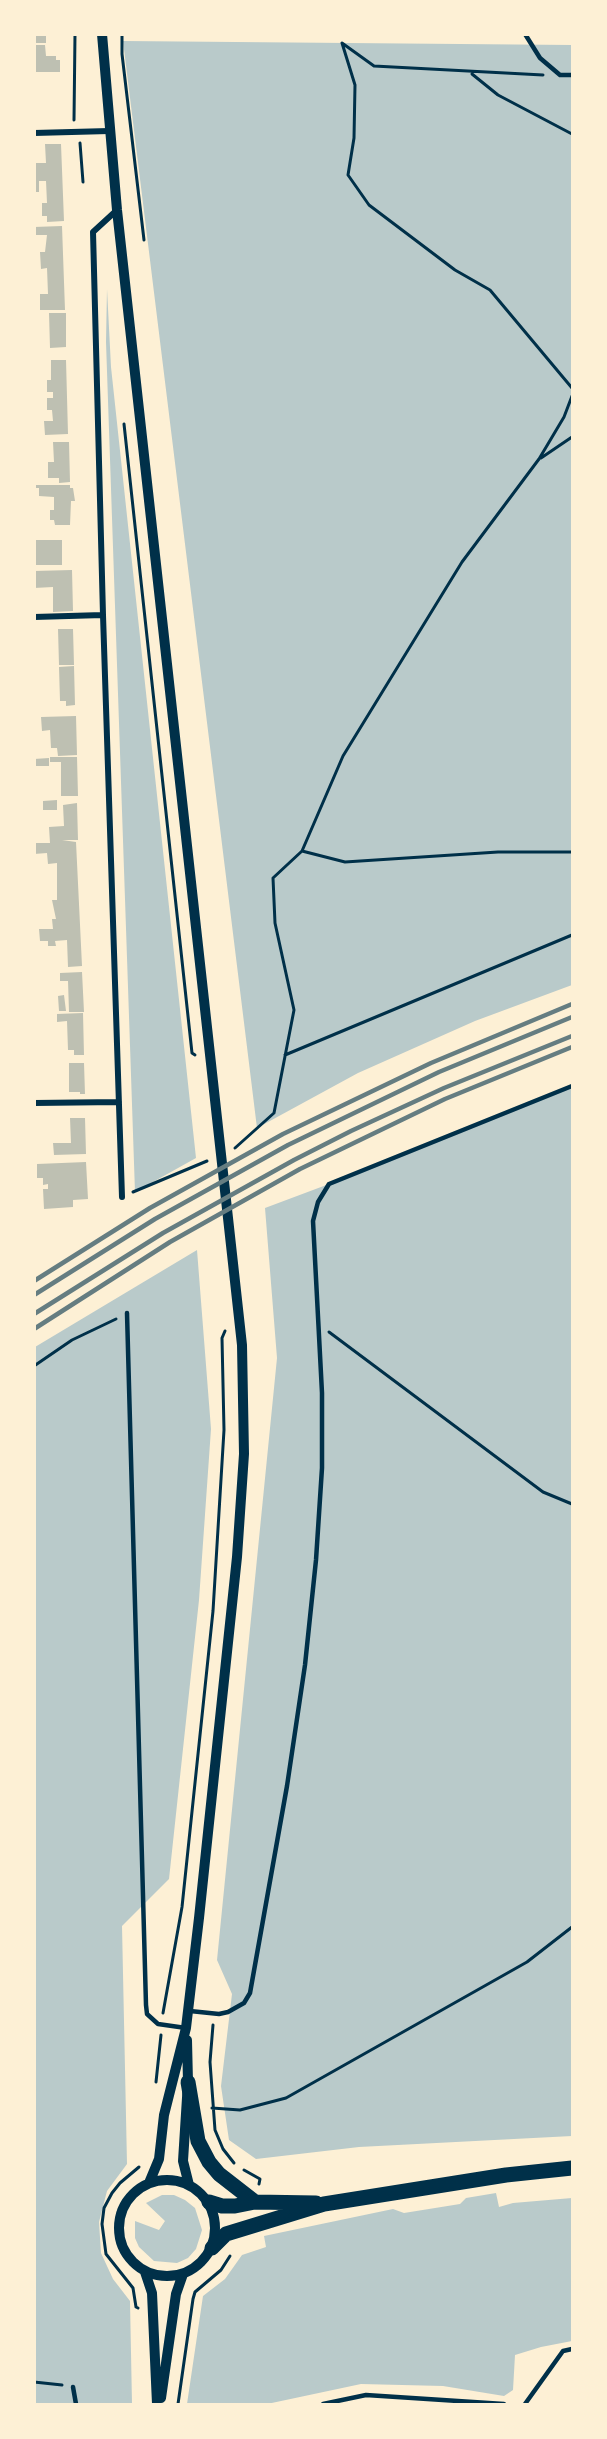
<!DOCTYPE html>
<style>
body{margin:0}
#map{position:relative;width:607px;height:2439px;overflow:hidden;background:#fdf0d5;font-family:"Nunito Sans",sans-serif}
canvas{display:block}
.frame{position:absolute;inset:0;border:36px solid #fdf0d5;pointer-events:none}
</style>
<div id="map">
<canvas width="607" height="2439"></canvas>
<div class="frame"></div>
</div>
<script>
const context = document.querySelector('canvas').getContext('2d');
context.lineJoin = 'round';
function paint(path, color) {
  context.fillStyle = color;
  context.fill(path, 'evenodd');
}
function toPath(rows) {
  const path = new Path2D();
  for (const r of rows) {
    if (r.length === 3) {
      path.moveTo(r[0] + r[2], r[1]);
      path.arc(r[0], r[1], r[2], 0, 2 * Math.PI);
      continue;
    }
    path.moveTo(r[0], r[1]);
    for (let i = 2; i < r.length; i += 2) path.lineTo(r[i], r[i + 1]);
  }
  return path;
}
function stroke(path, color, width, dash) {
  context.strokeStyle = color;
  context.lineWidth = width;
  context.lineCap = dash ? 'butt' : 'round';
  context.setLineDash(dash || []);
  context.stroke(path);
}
const green = toPath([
 [123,41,572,45,572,985,475,1021,358,1073,257,1128],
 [107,289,111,367,196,1158,135,1192,106,342],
 [572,1086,572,2136,359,2147,256,2159,229,2140,221,2086,232,1994,217,1960,277,1358,265,1208,329,1184],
 [197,1250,211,1429,199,1600,169,1879,122,1926,127,2164,107,2191,99,2222,101,2253,113,2279,130,2301,132,2404,35,2404,35,1347],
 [496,2193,499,2207,513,2203,572,2198,572,2341,541,2347,515,2355,513,2390,504,2396,443,2386,361,2384,267,2404,187,2404,203,2296,225,2279,242,2255,266,2247,264,2236,393,2209,404,2213,460,2204,466,2198],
 [162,2195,174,2195,185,2200,195,2208,202,2230,196,2249,188,2258,177,2263,154,2261,139,2247,135,2238,135,2221,159,2230,165,2221,146,2203]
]);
const building = toPath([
 [34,34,46,34,46,43,34,43],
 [34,45,45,45,46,56,56,56,56,60,60,60,60,72,34,72],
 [45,144,61,144,64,221,47,222,47,216,42,216,42,203,47,203,46,181,39,181,39,192,34,192,34,163,46,163],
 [62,226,65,310,40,310,40,294,48,294,47,268,41,269,40,252,45,252,47,235,34,235,34,227],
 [49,313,66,313,66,347,50,348],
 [51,360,66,360,68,434,45,435,44,421,53,421,52,410,47,410,47,398,53,398,53,392,47,392,47,380,51,380],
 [53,442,69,442,70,482,59,483,59,478,48,478,48,462,54,462],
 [34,485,70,485,70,488,73,488,75,501,71,501,70,525,55,525,54,520,50,520,50,510,54,510,54,497,39,496,39,488,34,488],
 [34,540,62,540,62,565,34,565],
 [72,570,73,611,53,612,53,587,34,588,34,571],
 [58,629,73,629,74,665,59,665],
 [74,666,75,705,66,706,66,701,60,701,59,667],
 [76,716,77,755,58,756,57,748,51,748,50,730,42,731,41,717],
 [50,757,77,757,78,796,61,796,61,762,50,762],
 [49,758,49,766,34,766,34,759],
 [57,800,57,810,43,810,43,801],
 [77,803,78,840,62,840,76,842,82,966,68,967,67,940,55,941,56,946,48,946,48,941,40,941,39,929,53,929,52,919,56,919,52,900,57,900,57,863,48,864,47,853,34,854,34,843,50,843,49,827,64,826,63,805],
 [82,972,84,1012,69,1012,68,981,60,981,60,973],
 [64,995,66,1011,59,1011,58,996],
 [83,1013,84,1055,74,1055,74,1050,68,1050,67,1021,57,1022,57,1014],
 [69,1063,84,1063,85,1094,80,1094,80,1092,69,1092],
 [70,1118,85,1118,86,1154,54,1155,53,1143,71,1143],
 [86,1162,88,1199,73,1200,73,1207,44,1209,43,1189,48,1189,48,1184,43,1185,43,1178,37,1178,37,1164]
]);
const path = toPath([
 [122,34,122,54,144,240],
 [472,74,498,95,572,134],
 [543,75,374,66,342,43,355,85,354,138,348,175,369,205,455,270,490,290,572,388],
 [74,120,75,34],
 [80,143,83,182],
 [572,396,564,417,539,459,462,562,343,756,302,851,345,862,498,852,572,852],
 [124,424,192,1053,195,1055],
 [541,458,572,437],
 [285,1055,572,935],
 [235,1148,274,1113,294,1010,275,923,273,878,302,851],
 [133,1192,207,1161],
 [329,1332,543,1492,572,1504],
 [34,1366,72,1340,116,1319],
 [163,2013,182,1907,213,1611,224,1430,222,1338,225,1331],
 [213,2025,210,2062,215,2130,223,2149,234,2163],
 [156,2082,161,2035],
 [212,2108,240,2110,286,2098,527,1962,572,1927],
 [244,2170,260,2179,259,2184],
 [138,2308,136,2307,133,2288,106,2254,102,2224,104,2208,112,2193,120,2183,139,2167],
 [34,2382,62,2385],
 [178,2404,193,2299,195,2292,221,2270,230,2256]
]);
const service = toPath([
 [525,34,540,58,560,75,572,75],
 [127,1313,146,2005,147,2014,158,2024,186,2028],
 [190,2011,219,2014,228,2012,244,2003,250,1993,287,1786,305,1665,316,1560,322,1468,322,1393,313,1221,318,1202,329,1184,572,1086],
 [73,2387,76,2404],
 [323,2404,366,2395,504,2404],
 [525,2404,563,2351,572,2349]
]);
const minor = toPath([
 [34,133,109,131],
 [117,210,93,232,103,615,122,1197],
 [34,617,103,615],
 [34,1103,119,1102]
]);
const tertiary = toPath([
 [102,34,117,210,242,1345,244,1454,237,1557,199,1918,186,2028,164,2115,159,2159,149,2183],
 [187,2040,188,2082,183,2161,189,2185],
 [167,2228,48],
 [145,2272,152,2293,157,2404],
 [161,2398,176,2294,183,2274]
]);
const primary = toPath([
 [188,2082,198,2141,209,2162,219,2174,255,2202],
 [209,2202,222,2206,235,2206,255,2202,316,2203],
 [212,2248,226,2234,324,2204,506,2175,572,2168]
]);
const rail = toPath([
 [34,1281,150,1208,283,1134,431,1063,572,1004],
 [34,1295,155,1219,288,1145,439,1072,572,1017],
 [34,1314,163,1233,294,1160,351,1131,444,1088,572,1036],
 [34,1329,170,1242,300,1169,445,1099,572,1047]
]);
paint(green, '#b9caca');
paint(building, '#bec0b2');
stroke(path, '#003049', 3);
stroke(service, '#003049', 4.5);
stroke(minor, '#003049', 6);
stroke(tertiary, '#003049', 10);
stroke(primary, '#003049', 15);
stroke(rail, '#657d81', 4.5);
</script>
